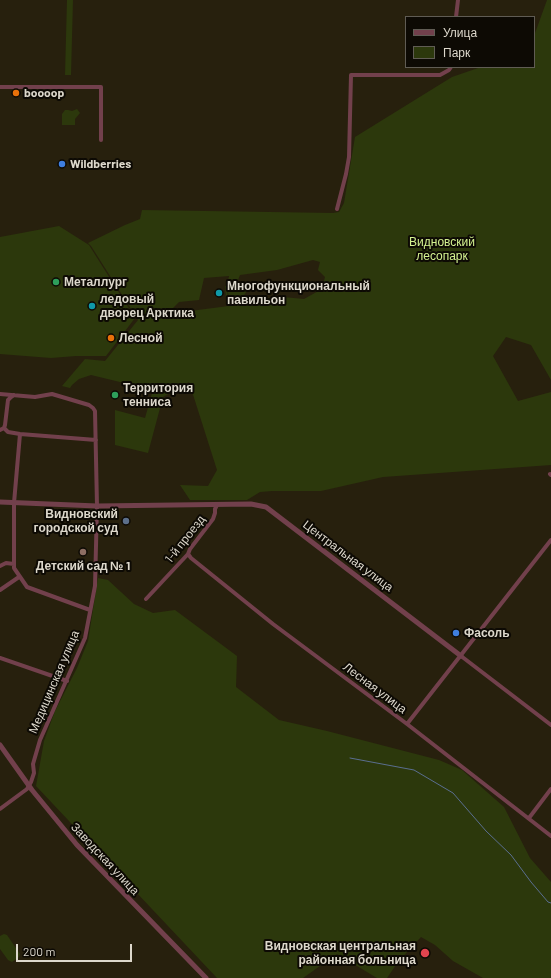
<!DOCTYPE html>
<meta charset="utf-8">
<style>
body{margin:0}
#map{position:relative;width:551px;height:978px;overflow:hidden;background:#27200d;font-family:Barlow,sans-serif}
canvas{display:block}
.legend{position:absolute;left:405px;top:16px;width:130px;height:52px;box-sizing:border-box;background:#0d0a04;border:1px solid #605c54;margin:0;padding:5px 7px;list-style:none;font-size:12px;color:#ddd8cc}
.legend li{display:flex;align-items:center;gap:8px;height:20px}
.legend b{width:20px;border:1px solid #605c54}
.scale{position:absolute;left:16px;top:944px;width:116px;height:18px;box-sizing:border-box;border:2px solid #ddd8cc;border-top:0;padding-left:5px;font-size:12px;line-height:14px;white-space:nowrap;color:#ddd8cc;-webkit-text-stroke:3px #0d0a04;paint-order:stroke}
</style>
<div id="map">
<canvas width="551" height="978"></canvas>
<ul class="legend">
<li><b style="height:5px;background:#72404c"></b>Улица</li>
<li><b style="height:11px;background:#2c380c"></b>Парк</li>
</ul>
<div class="scale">200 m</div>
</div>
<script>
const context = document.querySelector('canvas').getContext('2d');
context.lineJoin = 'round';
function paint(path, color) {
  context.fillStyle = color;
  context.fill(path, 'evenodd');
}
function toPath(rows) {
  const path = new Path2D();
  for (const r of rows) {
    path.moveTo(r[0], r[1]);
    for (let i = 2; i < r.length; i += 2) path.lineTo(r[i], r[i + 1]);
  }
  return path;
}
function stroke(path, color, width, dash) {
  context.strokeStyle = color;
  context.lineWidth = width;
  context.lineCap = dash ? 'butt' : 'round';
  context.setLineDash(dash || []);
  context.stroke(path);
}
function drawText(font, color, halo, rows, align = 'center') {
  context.font = font + ' Barlow,sans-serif';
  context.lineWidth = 4;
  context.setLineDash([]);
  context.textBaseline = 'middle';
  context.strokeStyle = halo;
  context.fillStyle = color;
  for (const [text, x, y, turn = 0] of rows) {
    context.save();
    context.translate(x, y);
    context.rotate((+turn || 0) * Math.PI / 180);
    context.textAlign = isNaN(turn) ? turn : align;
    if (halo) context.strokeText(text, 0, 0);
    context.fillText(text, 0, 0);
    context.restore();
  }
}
const green = toPath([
 [67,0,73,0,71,75,65,75],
 [547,0,551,0,551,380,531,345,506,337,493,356,518,401,551,392,551,465,383,477,321,491,272,491,260,492,247,500,190,500,180,485,208,486,217,470,189,382,163,397,148,453,115,445,115,410,145,418,153,390,91,375,79,379,72,385,70,388,62,386,85,359,105,361,138,320,91,246,88,243,125,225,140,219,142,210,333,213,339,212,344,203,355,137,452,77,481,67,534,67,534,36],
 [313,260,320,262,318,270,325,277,322,289,304,299,283,297,275,300,167,314,179,302,199,300,204,278,229,276,227,286,225,286,226,298,228,298,227,290,230,299,242,298,247,291,236,285,240,275,277,270],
 [77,109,80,113,75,119,75,125,62,125,62,114,65,110,68,110,72,111],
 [59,226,89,245,135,318,106,356,76,356,51,358,0,354,0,237],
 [98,578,108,580,134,604,153,613,175,610,237,656,236,687,279,720,327,731,439,760,462,770,504,807,530,858,551,882,551,978,483,978,453,961,435,945,421,937,398,962,387,978,377,978,337,954,303,978,217,978,36,786,44,741,55,711,77,668,88,641],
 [4,934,7,935,20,954,19,957,12,962,8,960,0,949,0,936]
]);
const stream = toPath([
 [350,758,414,770,453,793,486,831,511,855,531,882,548,902,551,903]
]);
const minor = toPath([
 [456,17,458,0],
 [0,87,101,87,101,140],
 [337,209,346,174,349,157,351,75,440,75,449,70,451,67],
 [0,394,35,397,52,394,89,405,93,408,95,411,97,506,95,586,85,638,40,740,33,764,34,773,31,782,27,789,0,809],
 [4,428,5,425,8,400,11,397,14,395],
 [0,430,4,428,8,432,20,434,96,440],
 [20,434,14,503,14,568,27,587,90,610],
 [550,474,551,475],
 [188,554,191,558,273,624,407,724,551,836],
 [0,566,6,563,14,564],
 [0,590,19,577],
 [146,599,188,554,190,549,213,519,215,513,215,509,217,505],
 [461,656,551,725],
 [0,658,67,681],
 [407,724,551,540],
 [529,818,551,789]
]);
const tertiary = toPath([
 [0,502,97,506,251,504,266,507,461,656],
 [0,745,32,790,77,845,206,978]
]);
const markers = [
 [16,93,4,"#e8710a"],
 [62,164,4,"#3f7fe0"],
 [56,282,4,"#2e9e5b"],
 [219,293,4,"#0f9aa8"],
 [92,306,4,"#0f9aa8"],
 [111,338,4,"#e8710a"],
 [115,395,4,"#2e9e5b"],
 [126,521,4,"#5c6f8a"],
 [83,552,4,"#8d6e63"],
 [456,633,4,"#3f7fe0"],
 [425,953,5,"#e0444e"]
];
const poiNames = [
 ["boooop",24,93],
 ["Wildberries",70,164],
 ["Металлург",64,282],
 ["Многофункциональный",227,286],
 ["павильон",227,300],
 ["ледовый",100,299],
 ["дворец Арктика",100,313],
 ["Лесной",119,338],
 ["Территория",123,388],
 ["тенниса",123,402],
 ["Видновский",118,514,"right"],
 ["городской суд",118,528,"right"],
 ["Детский сад № 1",83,566,"center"],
 ["Фасоль",464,633],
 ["Видновская центральная",416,946,"right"],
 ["районная больница",416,960,"right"]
];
const parkNames = [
 ["Видновский",442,242],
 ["лесопарк",442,256]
];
const streetNames = [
 ["1-й проезд",185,539,-52],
 ["Центральная улица",348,556,37],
 ["Медицинская улица",54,682,-67],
 ["Лесная улица",375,688,37],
 ["Заводская улица",105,859,47]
];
paint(green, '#2c380c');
stroke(stream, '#5a6e90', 1);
stroke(minor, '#72404c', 4);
stroke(tertiary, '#72404c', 5);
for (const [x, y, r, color] of markers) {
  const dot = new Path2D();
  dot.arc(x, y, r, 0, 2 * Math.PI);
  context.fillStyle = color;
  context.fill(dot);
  stroke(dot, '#0d0a04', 1.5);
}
drawText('bold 12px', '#ddd8cc', '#0d0a04', poiNames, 'left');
drawText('12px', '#d4f290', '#0d0a04', parkNames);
drawText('12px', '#ddd8cc', '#0d0a04', streetNames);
</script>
